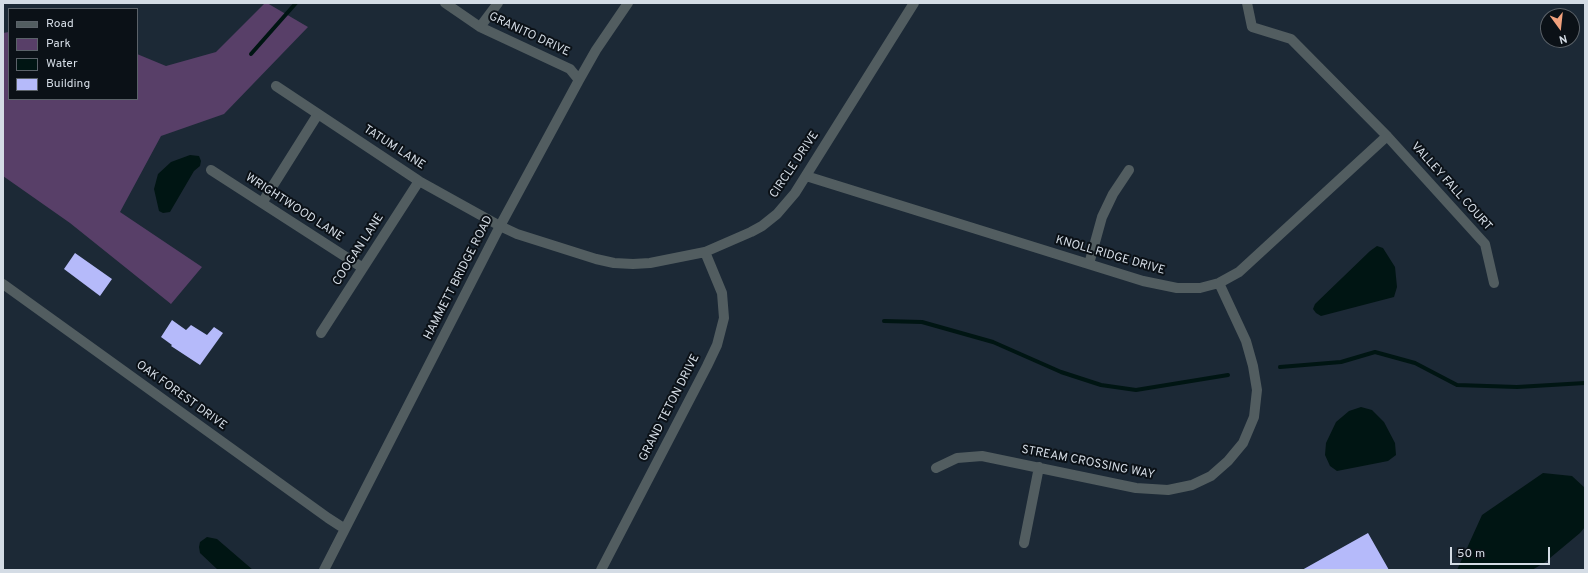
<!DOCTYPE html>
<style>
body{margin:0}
#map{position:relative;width:1588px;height:573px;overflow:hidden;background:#1c2936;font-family:Overpass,sans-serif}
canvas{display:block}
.frame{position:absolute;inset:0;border:4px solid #d4dce5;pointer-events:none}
.legend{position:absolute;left:8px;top:8px;width:130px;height:92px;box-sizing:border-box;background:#0b1117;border:1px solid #5b6269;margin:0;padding:5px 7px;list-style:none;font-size:12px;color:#d4dce5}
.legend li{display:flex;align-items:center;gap:8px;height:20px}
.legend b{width:20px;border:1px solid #5b6269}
.north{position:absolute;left:1540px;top:8px;width:40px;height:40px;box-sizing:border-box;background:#0b1117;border:1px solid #5b6269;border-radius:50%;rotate:165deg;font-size:11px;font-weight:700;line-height:16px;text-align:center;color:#d4dce5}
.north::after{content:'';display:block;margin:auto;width:14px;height:18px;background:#f1a17d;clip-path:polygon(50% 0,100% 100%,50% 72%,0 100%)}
.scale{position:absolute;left:1450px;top:547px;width:100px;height:18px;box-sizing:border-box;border:2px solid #d4dce5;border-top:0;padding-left:5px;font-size:12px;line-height:14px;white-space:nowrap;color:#d4dce5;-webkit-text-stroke:3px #0b1117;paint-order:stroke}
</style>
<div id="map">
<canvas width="1588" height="573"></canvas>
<div class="frame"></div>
<ul class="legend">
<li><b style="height:5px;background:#525d60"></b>Road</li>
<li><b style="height:11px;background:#583f68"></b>Park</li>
<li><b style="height:11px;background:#001513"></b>Water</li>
<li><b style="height:11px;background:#b5bafa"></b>Building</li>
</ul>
<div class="north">N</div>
<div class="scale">50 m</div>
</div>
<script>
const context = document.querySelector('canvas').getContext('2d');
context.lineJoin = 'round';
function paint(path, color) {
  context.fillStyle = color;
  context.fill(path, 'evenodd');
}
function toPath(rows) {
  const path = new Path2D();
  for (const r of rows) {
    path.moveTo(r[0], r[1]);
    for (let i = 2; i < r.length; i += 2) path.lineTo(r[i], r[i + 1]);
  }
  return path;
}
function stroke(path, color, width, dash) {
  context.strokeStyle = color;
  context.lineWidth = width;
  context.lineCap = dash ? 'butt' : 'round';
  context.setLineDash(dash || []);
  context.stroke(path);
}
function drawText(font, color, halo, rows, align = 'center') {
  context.font = font + ' Overpass,sans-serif';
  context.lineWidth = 4;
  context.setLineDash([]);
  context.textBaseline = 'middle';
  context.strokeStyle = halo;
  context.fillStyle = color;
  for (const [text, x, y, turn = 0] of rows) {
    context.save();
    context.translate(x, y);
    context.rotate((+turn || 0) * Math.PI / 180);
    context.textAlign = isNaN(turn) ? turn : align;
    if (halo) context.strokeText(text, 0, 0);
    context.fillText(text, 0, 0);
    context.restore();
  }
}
const green = toPath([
 [265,3,267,3,308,27,224,114,161,136,120,212,202,267,171,304,70,223,3,176,3,33,9,32,9,99,137,99,137,54,166,66,216,52]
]);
const water = toPath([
 [190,155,199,156,201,161,200,166,194,171,170,212,163,213,159,211,154,189,158,174,171,162],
 [1377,246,1383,248,1395,267,1397,287,1394,297,1321,316,1316,313,1313,309,1315,304,1370,251],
 [1361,407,1372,410,1384,422,1395,443,1396,455,1388,461,1337,471,1330,466,1325,455,1326,443,1336,422,1349,411],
 [1543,473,1572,476,1585,488,1585,527,1580,533,1544,563,1532,570,1457,570,1482,515],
 [207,537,217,539,253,570,218,570,200,553,199,547,200,542]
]);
const stream = toPath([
 [251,54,296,3],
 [884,321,922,322,993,342,1061,372,1101,385,1136,390,1228,375],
 [1280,367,1341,362,1375,352,1415,363,1457,385,1517,387,1585,383]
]);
const building = toPath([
 [75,253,112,279,100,296,64,269],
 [172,320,186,330,191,325,207,335,214,327,223,333,200,365,171,346,172,345,161,337],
 [1368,533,1389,570,1302,570]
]);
const minor = toPath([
 [445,3,480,27,570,69,579,80],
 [1247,3,1252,27,1291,39,1387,136,1485,244,1494,283],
 [480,27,498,3],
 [276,86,419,181,500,226,517,234,596,259,614,263,633,264,650,263,705,252,751,232,762,226,777,214,795,193,914,3],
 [211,170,363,268],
 [806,176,1143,281,1177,288,1200,288,1219,283,1239,272,1387,136],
 [262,203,318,114],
 [1089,264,1102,217,1113,194,1129,170],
 [3,284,328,518,345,529],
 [321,333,419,181],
 [936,468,957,458,982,456,1136,488,1168,490,1192,485,1211,476,1228,461,1243,443,1254,417,1257,390,1253,366,1246,341,1219,283],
 [1024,543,1039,467],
 [324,570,500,226,579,80,596,50,628,3],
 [601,570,707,366,717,345,724,318,722,293,705,252]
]);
const streetNames = [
 ["GRANITO DRIVE",529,35,25],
 ["TATUM LANE",394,148,33],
 ["CIRCLE DRIVE",795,165,-56],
 ["VALLEY FALL COURT",1451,187,48],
 ["WRIGHTWOOD LANE",294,208,33],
 ["COOGAN LANE",359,250,-57],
 ["KNOLL RIDGE DRIVE",1110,256,16],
 ["HAMMETT BRIDGE ROAD",459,278,-63],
 ["OAK FOREST DRIVE",181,396,36],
 ["GRAND TETON DRIVE",670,408,-63],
 ["STREAM CROSSING WAY",1088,463,11]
];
paint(green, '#583f68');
paint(water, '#001513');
stroke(stream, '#001513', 4);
paint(building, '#b5bafa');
stroke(minor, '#525d60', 10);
drawText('12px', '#d4dce5', '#0b1117', streetNames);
</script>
